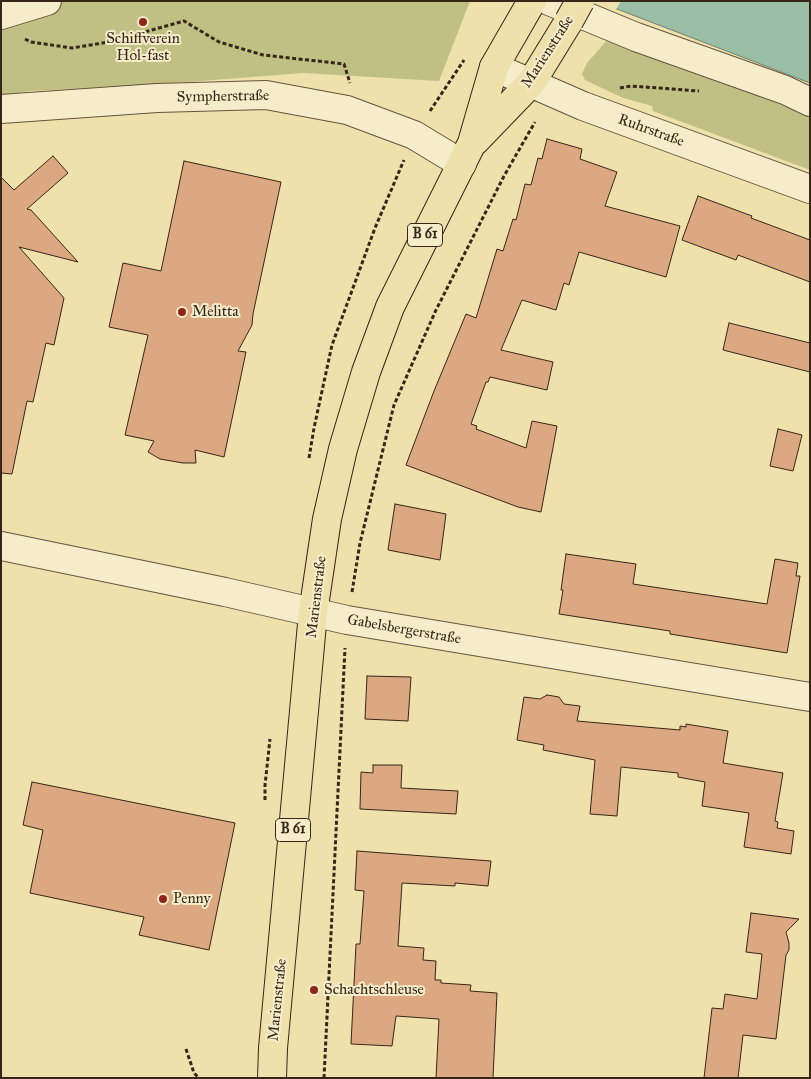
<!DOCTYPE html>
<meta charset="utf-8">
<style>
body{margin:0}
#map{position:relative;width:811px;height:1079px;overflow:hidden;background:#efe1ac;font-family:"IM FELL Great Primer",serif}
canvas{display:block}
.frame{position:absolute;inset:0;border:2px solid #372518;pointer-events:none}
</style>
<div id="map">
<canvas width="811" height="1079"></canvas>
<div class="frame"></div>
</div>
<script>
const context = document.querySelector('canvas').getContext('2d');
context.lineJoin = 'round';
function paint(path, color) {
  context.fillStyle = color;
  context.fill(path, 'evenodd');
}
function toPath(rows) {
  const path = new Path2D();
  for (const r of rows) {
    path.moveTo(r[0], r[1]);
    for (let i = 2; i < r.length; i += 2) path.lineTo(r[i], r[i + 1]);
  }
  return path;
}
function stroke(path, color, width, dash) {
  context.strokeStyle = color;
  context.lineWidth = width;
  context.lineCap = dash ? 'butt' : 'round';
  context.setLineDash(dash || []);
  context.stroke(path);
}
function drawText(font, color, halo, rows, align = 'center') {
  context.font = font + ' "IM FELL Great Primer",serif';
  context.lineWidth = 4;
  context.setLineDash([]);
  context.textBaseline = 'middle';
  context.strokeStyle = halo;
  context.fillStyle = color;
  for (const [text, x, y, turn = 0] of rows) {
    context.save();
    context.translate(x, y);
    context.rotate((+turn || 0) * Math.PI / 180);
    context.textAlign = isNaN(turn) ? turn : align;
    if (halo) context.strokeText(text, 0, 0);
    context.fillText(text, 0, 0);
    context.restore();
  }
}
const green = toPath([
 [1,1,470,1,439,81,303,73,150,85,31,91,1,95],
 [609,38,810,116,810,170,653,111,652,106,623,98,585,80,582,74,587,63]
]);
const water = toPath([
 [596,1,810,1,810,83,596,1]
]);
const pier = toPath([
 [593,1,621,1,615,11,595,3]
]);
const building = toPath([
 [547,139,582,149,580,159,617,172,605,206,680,226,666,277,579,252,569,285,564,283,556,310,522,300,501,350,553,362,547,390,490,377,488,382,486,382,471,424,477,426,476,429,526,448,532,421,557,426,541,512,518,507,406,465,434,391,466,314,476,318,497,249,503,251,513,219,516,220,525,184,531,185,538,158,542,159,547,139],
 [53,156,68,173,27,209,31,210,78,262,19,247,64,298,54,345,46,343,33,402,27,401,12,474,1,473,1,177,14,190,53,156],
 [184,161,281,182,253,314,252,325,238,351,246,352,224,457,195,450,196,463,183,463,160,459,148,452,154,441,125,435,148,335,109,327,123,263,161,271,184,161],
 [698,196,752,216,751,218,810,240,810,282,738,255,736,260,682,240,698,196],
 [729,323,810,343,810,372,723,350,729,323],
 [778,429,802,435,793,471,770,466,778,429],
 [395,504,446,514,440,560,388,550,395,504],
 [566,554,636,564,633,584,767,604,775,559,798,563,796,576,800,576,787,653,670,634,670,631,559,614,563,590,561,590,566,554],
 [367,676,411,677,408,721,365,719,367,676],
 [547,695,559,697,564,704,580,706,577,721,680,730,680,726,686,727,686,724,728,731,723,763,783,773,775,821,778,822,777,828,794,831,791,854,744,847,749,813,702,806,705,782,678,777,678,773,621,767,617,816,590,814,595,760,543,750,544,745,517,740,524,697,540,699,547,695],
 [373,765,402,765,401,788,458,791,456,814,360,809,361,772,373,773,373,765],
 [32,782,235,823,209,950,139,935,144,917,30,893,43,830,23,825,32,782],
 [357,851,491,861,488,886,455,883,455,886,402,883,398,946,424,948,423,960,436,961,435,980,441,980,441,983,471,985,470,991,497,993,493,1078,436,1078,439,1019,396,1016,392,1046,351,1044,356,944,360,944,364,891,355,890,357,851],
 [751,913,799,919,786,932,789,943,789,950,786,955,776,1039,743,1035,738,1078,704,1078,712,1008,723,1009,725,994,757,999,762,954,746,952,751,913]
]);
const path = toPath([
 [25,39,31,42,72,48,109,42,184,21,219,42,263,55,344,64,350,83],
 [620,88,631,86,699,91],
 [430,111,464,60],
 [309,458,314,428,332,345,375,228,404,160],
 [352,592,360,543,394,405,436,310,504,176,535,122],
 [265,800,265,785,270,739],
 [186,1049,194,1073,199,1078],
 [324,1078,345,648]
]);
const minor = toPath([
 [549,1,636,37,785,90,810,102],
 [1,15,47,1],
 [494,67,583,106,810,189],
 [1,109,157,98,266,95,347,110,414,135,462,164],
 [1,546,225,592,347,620,810,697]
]);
const major = toPath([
 [475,141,531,83,569,21],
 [272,1078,273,1048,313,613,327,519,343,449,366,372,390,307,472,143,494,67,532,1]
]);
const majorBridge = toPath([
 [569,21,580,1]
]);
const markers = [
 [143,22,5,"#8f2418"],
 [182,312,5,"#8f2418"],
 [163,899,5,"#8f2418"],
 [314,990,5,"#8f2418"]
];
const shields = [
 [425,235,35],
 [293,830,35]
];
const shieldNames = [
 ["B 61",425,235],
 ["B 61",293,830]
];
const poiNames = [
 ["Schiffverein",143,39,"center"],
 ["Hol-fast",143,56,"center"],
 ["Melitta",192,312],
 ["Penny",173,899],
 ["Schachtschleuse",324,990]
];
const streetNames = [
 ["Marienstraße",548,52,-57],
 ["Sympherstraße",223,97,-1],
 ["Ruhrstraße",651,131,20],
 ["Marienstraße",317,597,-83],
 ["Gabelsbergerstraße",404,630,10],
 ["Marienstraße",278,1000,-84]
];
paint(green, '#c1c084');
paint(water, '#9abea5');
stroke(water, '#72816d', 1);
paint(pier, '#efe1ac');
paint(building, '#dca882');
stroke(building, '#372518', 1);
stroke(minor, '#65543d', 30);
stroke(major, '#372518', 30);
stroke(path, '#372518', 3, [4, 2.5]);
stroke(minor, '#f5ecc9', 28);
stroke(major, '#efe1ac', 28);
stroke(majorBridge, '#372518', 30, []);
stroke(majorBridge, '#efe1ac', 28);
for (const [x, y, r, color] of markers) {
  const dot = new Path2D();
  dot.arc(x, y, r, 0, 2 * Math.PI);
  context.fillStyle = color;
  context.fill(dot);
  stroke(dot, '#f5ecc9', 2);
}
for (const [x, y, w] of shields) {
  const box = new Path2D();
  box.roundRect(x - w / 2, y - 11.5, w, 23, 4);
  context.fillStyle = '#f5ecc9';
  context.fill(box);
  stroke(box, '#372518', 1);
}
drawText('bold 14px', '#372518', null, shieldNames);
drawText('15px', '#372518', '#f5ecc9', poiNames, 'left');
drawText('15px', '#372518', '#f5ecc9', streetNames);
</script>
